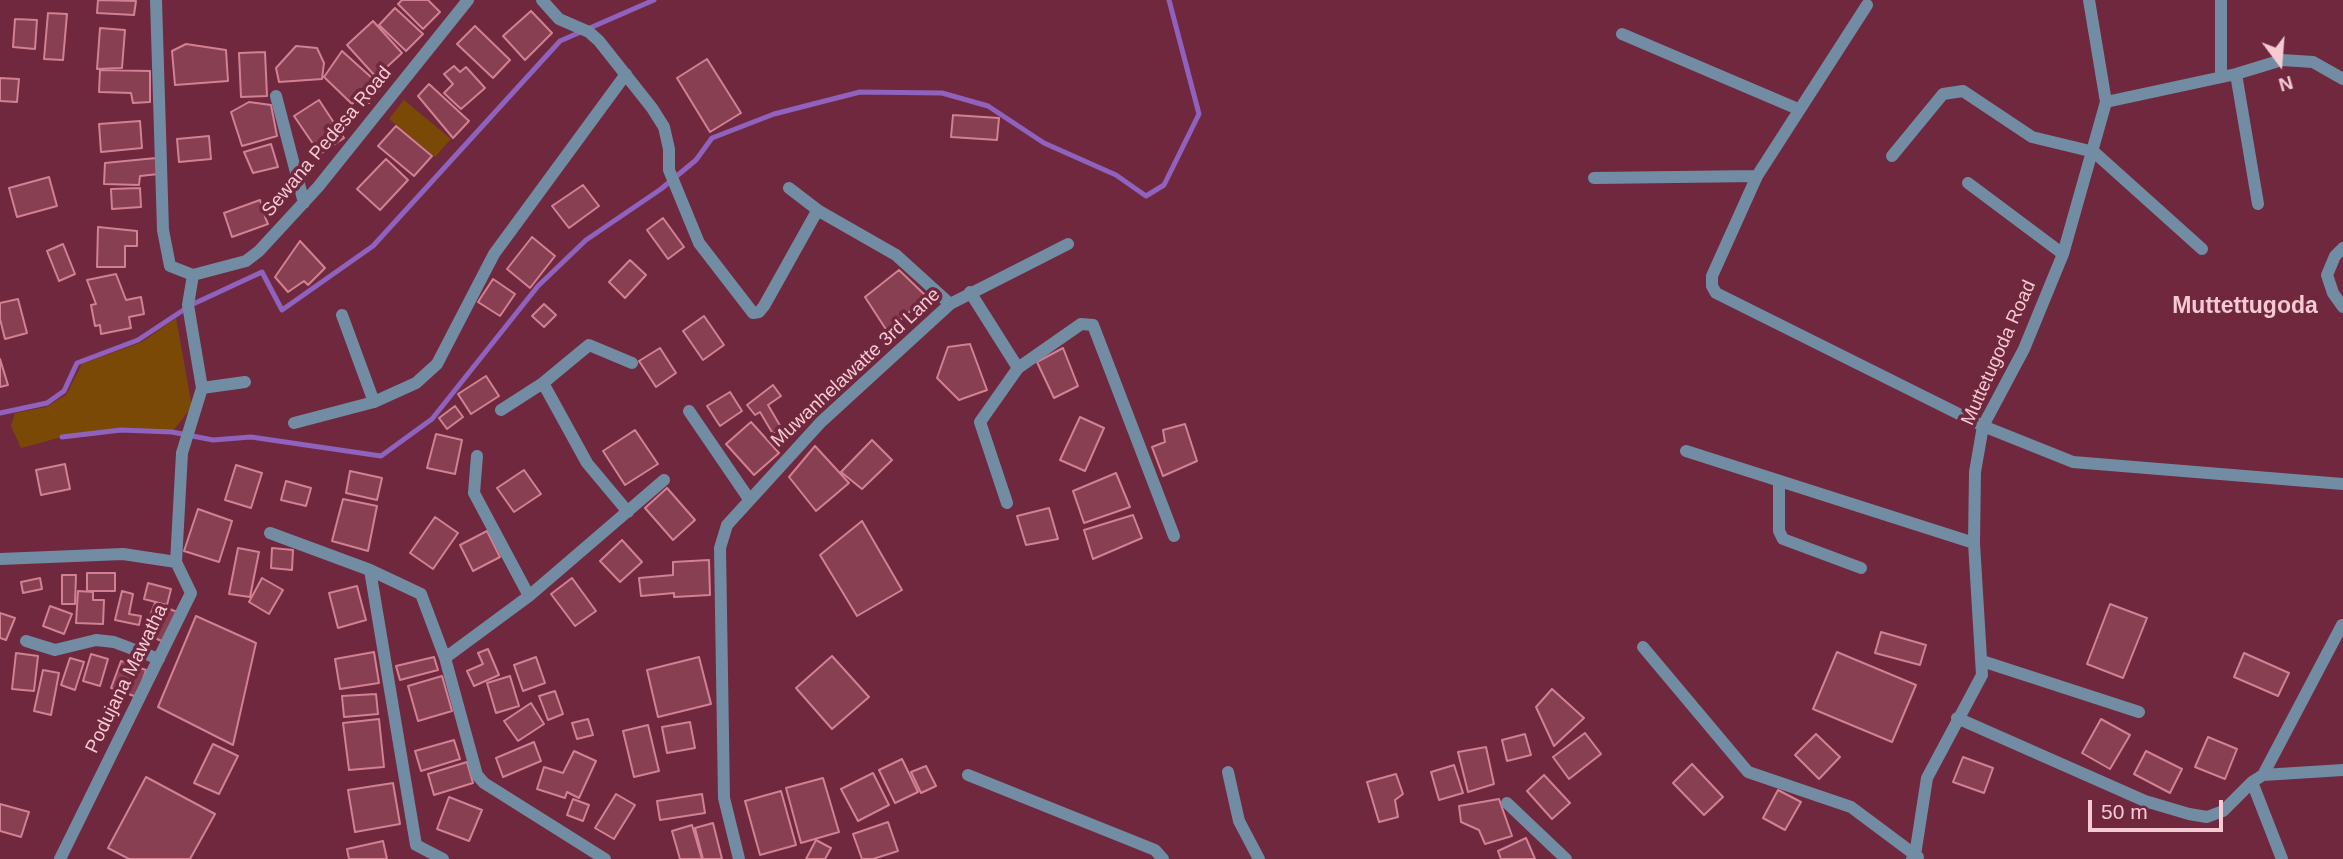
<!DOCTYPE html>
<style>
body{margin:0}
#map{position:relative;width:2343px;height:859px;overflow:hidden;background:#6f283d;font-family:Helvetica,sans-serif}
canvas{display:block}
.north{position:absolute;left:2245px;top:28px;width:70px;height:70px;-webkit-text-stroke:5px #6f283d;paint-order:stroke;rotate:164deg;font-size:19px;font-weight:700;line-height:28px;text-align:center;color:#f6cad2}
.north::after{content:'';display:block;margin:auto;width:24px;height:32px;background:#f6cad2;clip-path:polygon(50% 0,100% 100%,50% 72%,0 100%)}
.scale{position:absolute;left:2088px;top:800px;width:135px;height:32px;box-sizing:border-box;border:4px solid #f6cad2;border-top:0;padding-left:9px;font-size:21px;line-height:24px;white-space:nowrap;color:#f6cad2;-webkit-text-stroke:5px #6f283d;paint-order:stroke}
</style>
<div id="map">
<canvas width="2343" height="859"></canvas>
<div class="north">N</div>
<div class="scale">50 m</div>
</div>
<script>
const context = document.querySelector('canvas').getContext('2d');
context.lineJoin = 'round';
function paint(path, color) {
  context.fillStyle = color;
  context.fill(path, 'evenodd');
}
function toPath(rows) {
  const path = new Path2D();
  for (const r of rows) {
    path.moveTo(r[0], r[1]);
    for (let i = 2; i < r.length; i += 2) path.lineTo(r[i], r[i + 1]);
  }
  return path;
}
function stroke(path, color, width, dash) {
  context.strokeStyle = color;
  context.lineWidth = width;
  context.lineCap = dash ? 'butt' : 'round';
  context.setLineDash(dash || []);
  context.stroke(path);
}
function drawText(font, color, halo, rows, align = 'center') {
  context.font = font + ' Helvetica,sans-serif';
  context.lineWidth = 7;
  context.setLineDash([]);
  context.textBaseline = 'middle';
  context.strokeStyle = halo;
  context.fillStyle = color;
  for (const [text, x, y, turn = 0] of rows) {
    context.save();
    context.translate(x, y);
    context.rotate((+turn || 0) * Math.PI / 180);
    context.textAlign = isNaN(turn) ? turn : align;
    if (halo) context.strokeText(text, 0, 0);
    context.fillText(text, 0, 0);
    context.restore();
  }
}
const green = toPath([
 [404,100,451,139,435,157,389,119],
 [176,318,192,407,172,432,121,430,62,437,21,448,11,426,15,413,46,407,66,395,82,364,142,342]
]);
const stream = toPath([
 [0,413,47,403,64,391,77,363,138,340,191,305,262,272,282,310,373,246,560,41,654,0],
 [62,437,121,430,172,432,213,440,251,437,381,456,432,419,538,286,586,240,661,189,696,160,712,138,774,114,860,92,942,93,988,106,1044,143,1116,175,1146,196,1164,185,1199,114,1169,0]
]);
const building = toPath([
 [98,0,136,1,134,15,97,13,98,0],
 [402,0,428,0,440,12,423,29,398,4,402,0],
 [395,8,423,34,406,51,379,25,395,8],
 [531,11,552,33,525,60,503,36,531,11],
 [48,13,67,14,63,60,44,59,48,13],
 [15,19,37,20,35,49,13,47,15,19],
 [373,21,402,53,376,77,347,45,373,21],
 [475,26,510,60,493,78,457,44,475,26],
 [100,28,125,30,122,68,97,69,100,28],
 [186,44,226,50,228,81,175,85,172,51,186,44],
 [296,46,317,48,324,63,322,79,279,82,276,68,296,46],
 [342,51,382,87,369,103,361,96,352,104,324,77,342,51],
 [265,52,267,96,241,97,239,53,265,52],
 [707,59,741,113,710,132,677,78,707,59],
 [454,66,460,72,466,67,485,88,461,109,444,93,453,84,444,74,454,66],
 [100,70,150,71,150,102,133,103,131,93,99,92,100,70],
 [0,78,19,79,17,102,0,101,0,78],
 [429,84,469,121,453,138,418,96,429,84],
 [319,100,344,138,320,154,294,116,319,100],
 [249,102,271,105,277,136,242,146,231,112,249,102],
 [953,115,999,118,997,140,951,137,953,115],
 [140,121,142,148,101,152,99,124,140,121],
 [396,126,432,156,414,176,378,146,396,126],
 [209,136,211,159,179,162,177,139,209,136],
 [271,144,278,167,253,173,244,152,271,144],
 [156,158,159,174,140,176,139,185,104,184,105,163,156,158],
 [386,159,408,180,380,210,357,189,386,159],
 [49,177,57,206,17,217,9,188,49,177],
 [583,185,599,206,569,228,552,206,583,185],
 [140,188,141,207,112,209,111,189,140,188],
 [260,200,262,207,270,204,274,214,265,217,268,224,232,237,224,213,260,200],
 [663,218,684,247,668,259,647,230,663,218],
 [98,227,137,231,137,246,125,246,125,267,97,267,98,227],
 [532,237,555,256,530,288,507,269,532,237],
 [300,241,325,268,308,285,304,281,288,292,275,277,300,241],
 [63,244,75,274,59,281,47,251,63,244],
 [630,260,646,275,625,298,609,282,630,260],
 [899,270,927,297,887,331,865,297,899,270],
 [116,274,126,300,141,297,144,314,129,317,131,328,101,334,100,325,95,326,91,305,96,304,87,280,116,274],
 [493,279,515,294,500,316,478,302,493,279],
 [18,299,27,333,5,339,0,319,0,303,18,299],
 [544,304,556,315,544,327,532,316,544,304],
 [704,316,724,345,703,360,683,331,704,316],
 [970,344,987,390,959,400,937,378,948,347,970,344],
 [660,348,676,373,656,387,639,361,660,348],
 [1063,348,1078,386,1054,398,1037,362,1063,348],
 [0,359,8,385,0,387,0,359],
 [486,376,499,396,471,414,458,394,486,376],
 [773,385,781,396,768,405,782,429,773,434,760,412,755,415,747,405,773,385],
 [730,392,742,411,720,426,707,406,730,392],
 [455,406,463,417,447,429,439,418,455,406],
 [1080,417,1104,428,1085,471,1060,460,1080,417],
 [751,422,779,453,754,475,726,444,751,422],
 [1185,424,1197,461,1163,476,1152,447,1165,442,1163,430,1185,424],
 [635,430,658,464,625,485,603,451,635,430],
 [436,434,462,440,455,474,427,468,436,434],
 [872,440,892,460,862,489,841,472,872,440],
 [815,446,849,483,816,511,789,477,815,446],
 [65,464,70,489,41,495,36,470,65,464],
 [236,465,262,473,251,508,225,500,236,465],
 [524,470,541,494,514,512,497,488,524,470],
 [350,471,382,478,377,500,346,493,350,471],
 [1116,473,1130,507,1084,523,1073,491,1116,473],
 [286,481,311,488,306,506,281,500,286,481],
 [667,488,695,520,673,540,645,508,667,488],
 [343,499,377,506,368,551,332,541,343,499],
 [1049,508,1058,539,1026,545,1017,516,1049,508],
 [198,509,232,521,219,562,184,551,198,509],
 [1133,515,1142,538,1093,559,1084,530,1133,515],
 [435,517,458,533,433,569,410,553,435,517],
 [862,521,902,590,857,616,820,555,862,521],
 [487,531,500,557,473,571,460,545,487,531],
 [622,540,642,562,620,582,600,561,622,540],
 [238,548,259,552,250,597,229,594,238,548],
 [272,548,293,550,292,570,271,568,272,548],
 [709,560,710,595,674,597,674,593,641,596,639,578,673,575,673,562,709,560],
 [87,573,115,573,115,591,87,591,87,573],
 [62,575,76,575,75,604,62,604,62,575],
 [40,578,42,589,23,593,21,582,40,578],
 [262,578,283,590,269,614,249,602,262,578],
 [572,578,596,611,575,626,551,594,572,578],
 [148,583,171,589,167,605,144,599,148,583],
 [357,586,366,620,338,628,329,593,357,586],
 [78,591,93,592,93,600,104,600,103,624,76,623,78,591],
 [122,591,133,594,129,614,141,616,139,625,115,620,122,591],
 [155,603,177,612,164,642,143,633,155,603],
 [2110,604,2147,618,2123,678,2087,664,2110,604],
 [50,606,72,614,64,634,43,626,50,606],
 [0,613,15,618,6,640,0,638,0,613],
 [196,616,256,643,233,745,158,707,196,616],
 [1881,632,1926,645,1920,665,1875,653,1881,632],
 [488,649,499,675,474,686,467,671,483,664,478,653,488,649],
 [374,652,379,683,340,689,335,659,374,652],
 [1837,652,1916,685,1892,742,1813,709,1837,652],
 [16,653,38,656,34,691,12,689,16,653],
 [2244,653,2289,673,2278,696,2234,677,2244,653],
 [91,654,108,659,100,686,83,681,91,654],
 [832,656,869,697,832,729,796,688,832,656],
 [434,657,438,670,400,680,396,666,434,657],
 [536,657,545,683,523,691,514,665,536,657],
 [699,657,711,704,658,717,647,670,699,657],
 [70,658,84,662,75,690,61,685,70,658],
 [121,661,146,670,137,697,111,688,121,661],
 [43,670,59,673,51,715,34,711,43,670],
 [442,676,452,711,418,721,408,686,442,676],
 [510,676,519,706,496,713,487,683,510,676],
 [1552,689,1584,718,1554,746,1536,707,1552,689],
 [555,691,563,714,548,720,539,696,555,691],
 [376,694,378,714,344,717,342,696,376,694],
 [531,703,544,724,518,741,504,721,531,703],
 [379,719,384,767,349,770,343,723,379,719],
 [588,719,593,735,577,739,572,723,588,719],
 [2101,719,2130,735,2110,769,2082,753,2101,719],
 [690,722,695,748,667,753,662,727,690,722],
 [648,725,659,771,634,777,623,731,648,725],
 [1585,733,1601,754,1569,779,1553,757,1585,733],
 [1525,734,1531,755,1507,761,1502,740,1525,734],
 [1816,734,1840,757,1819,779,1795,755,1816,734],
 [2208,737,2237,749,2225,779,2195,767,2208,737],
 [454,740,460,759,421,771,415,751,454,740],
 [534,742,541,761,503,777,496,758,534,742],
 [213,744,238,756,219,794,194,783,213,744],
 [1486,747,1494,784,1468,792,1458,752,1486,747],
 [574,751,596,761,579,798,567,792,565,798,537,789,544,767,563,773,574,751],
 [2146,751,2182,769,2170,793,2134,774,2146,751],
 [1963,757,1993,768,1984,793,1953,782,1963,757],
 [902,759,918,792,895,803,879,770,902,759],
 [467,762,473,783,434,795,428,774,467,762],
 [1692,764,1723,797,1704,815,1673,783,1692,764],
 [1454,765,1463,793,1439,800,1431,772,1454,765],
 [926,766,936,786,921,793,911,772,926,766],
 [873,773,889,805,858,821,841,789,873,773],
 [1396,774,1403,794,1395,800,1398,817,1379,822,1367,782,1396,774],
 [1544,775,1570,803,1552,819,1527,791,1544,775],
 [146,777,215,814,190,859,129,859,108,848,146,777],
 [823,778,839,832,801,843,786,788,823,778],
 [393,783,400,824,355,832,348,790,393,783],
 [1778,790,1801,802,1785,830,1763,818,1778,790],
 [781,791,796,845,760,855,745,801,781,791],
 [616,794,635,805,614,839,595,828,616,794],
 [702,794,705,813,660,820,657,801,702,794],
 [449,797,482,810,469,841,437,829,449,797],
 [573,799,589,805,583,821,567,815,573,799],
 [1499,799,1512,836,1485,844,1479,830,1461,822,1459,806,1499,799],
 [0,804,29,812,21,837,0,831,0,804],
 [888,822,898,851,873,859,862,859,853,834,888,822],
 [713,823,722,859,703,859,695,828,713,823],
 [692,825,702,859,680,859,672,831,692,825],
 [1526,838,1535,859,1501,859,1498,851,1526,838],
 [816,840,831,848,825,859,806,859,816,840],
 [383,841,387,859,349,859,347,849,383,841]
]);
const minor = toPath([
 [156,0,163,230,170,266,193,275,246,261,259,251,318,187,468,0],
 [542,0,559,19,589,32,599,41,652,108,664,127,669,149,669,170,699,243,753,313,759,312,764,306,816,213,819,211,896,255,950,304],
 [2089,0,2106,102],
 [1867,5,1757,176,1712,276,1712,286,1716,293,1983,426,2073,462,2343,484],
 [1622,34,1798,109],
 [2236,74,2258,204],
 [2221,77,2221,0],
 [276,96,304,203],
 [1892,156,1943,94,1963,91,2032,137,2094,152,2202,249],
 [1594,178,1757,176],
 [1968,183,2063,254],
 [789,188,819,211],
 [2343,248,2335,256,2327,275,2333,293,2343,307],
 [970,292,1018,368,1081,324,1093,325,1174,536],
 [342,315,374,402],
 [543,383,587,463,628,512],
 [202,388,245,382],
 [501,410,543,383,589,345,632,363],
 [689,411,749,499],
 [294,423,374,402,416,383,437,364,494,254,626,74],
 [1686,451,1974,543],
 [477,456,474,493,529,596],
 [1779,481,1779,531,1783,539,1861,568],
 [1007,503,980,422,1018,368],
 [270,533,370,570,421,594,445,658,477,775,484,783,605,859],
 [0,559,123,554,176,562,191,593,60,859],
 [176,562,182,453,202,388,188,305,193,275],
 [370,570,416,845,443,859],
 [26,641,55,650,96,640,114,642,159,659],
 [1643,647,1748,772,1851,807,1918,857],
 [445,658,529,596,664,480],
 [1982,661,2139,712],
 [1957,718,2145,801,2189,814,2207,817,2223,811,2252,782,2263,775,2343,770],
 [1228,772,1239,821,1259,859],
 [968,775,1155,850,1163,859],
 [2263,775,2342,625],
 [2252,782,2282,859],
 [1507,803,1566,859],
 [739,859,724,798,720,548,727,525,821,422,950,304,1068,244],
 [1912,859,1915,855,1927,778,1982,675,1974,543,1975,472,1983,426,2024,349,2063,254,2106,102,2236,74,2282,60,2313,62,2343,79]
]);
const streetNames = [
 ["Sewana Pedesa Road",327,142,-50],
 ["Muttetugoda Road",1999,353,-66],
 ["Muwanhelawatte 3rd Lane",856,368,-43],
 ["Podujana Mawatha",127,679,-64]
];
const quarterNames = [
 ["Muttettugoda",2245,307]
];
paint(green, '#7a4905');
stroke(stream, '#8f62bd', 5);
paint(building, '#883f52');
stroke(building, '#d28193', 2);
stroke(minor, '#728ca3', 12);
drawText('19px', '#f6cad2', '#6f283d', streetNames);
drawText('bold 23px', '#f6cad2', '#6f283d', quarterNames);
</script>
